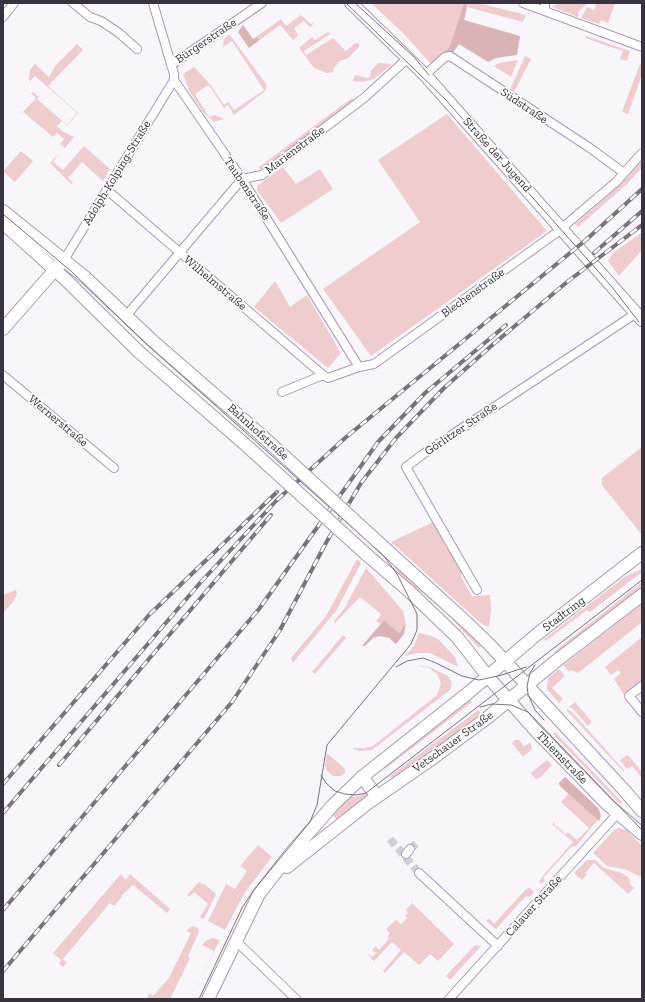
<!DOCTYPE html>
<meta charset="utf-8">
<style>
body{margin:0}
#map{position:relative;width:645px;height:1002px;overflow:hidden;background:#f8f5fb;font-family:"Zilla Slab",serif}
canvas{display:block}
.frame{position:absolute;inset:0;border:4px solid #3a323f;pointer-events:none}
</style>
<div id="map">
<canvas width="645" height="1002"></canvas>
<div class="frame"></div>
</div>
<script>
const context = document.querySelector('canvas').getContext('2d');
context.lineJoin = 'round';
function paint(path, color) {
  context.fillStyle = color;
  context.fill(path, 'evenodd');
}
function toPath(rows) {
  const path = new Path2D();
  for (const r of rows) {
    path.moveTo(r[0], r[1]);
    for (let i = 2; i < r.length; i += 2) path.lineTo(r[i], r[i + 1]);
  }
  return path;
}
function stroke(path, color, width, dash) {
  context.strokeStyle = color;
  context.lineWidth = width;
  context.lineCap = dash ? 'butt' : 'round';
  context.setLineDash(dash || []);
  context.stroke(path);
}
function drawText(font, color, halo, rows, align = 'center') {
  context.font = font + ' "Zilla Slab",serif';
  context.lineWidth = 3.5;
  context.setLineDash([]);
  context.textBaseline = 'middle';
  context.strokeStyle = halo;
  context.fillStyle = color;
  for (const [text, x, y, turn = 0] of rows) {
    context.save();
    context.translate(x, y);
    context.rotate((+turn || 0) * Math.PI / 180);
    context.textAlign = isNaN(turn) ? turn : align;
    if (halo) context.strokeText(text, 0, 0);
    context.fillText(text, 0, 0);
    context.restore();
  }
}
const green = toPath([
 [371,3,464,3,450,46,431,64,404,34],
 [466,3,478,3,526,15,523,22,467,7],
 [558,3,588,3,579,11,578,17,552,7],
 [599,3,615,3,608,23,601,20,599,24,581,18,587,7,594,10,596,4],
 [301,15,311,24,314,21,312,26,310,27,304,21,294,28,298,35,293,40,280,25,249,48,238,32,243,25,253,39,281,19,286,26],
 [328,32,330,34,304,51,306,55,333,38,346,51,354,44,359,43,359,47,347,59,341,60,333,69,334,72,327,73,314,68,299,48,312,37,315,40],
 [228,35,230,35,266,84,266,88,264,92,234,115,228,105,224,108,209,85,205,87,195,94,209,117,215,115,224,119,214,122,202,111,190,92,183,74,194,67,210,84,224,105,228,102,234,110,264,90,232,41,223,47,224,40],
 [586,36,630,51,627,61,620,59,623,51,585,38],
 [77,44,83,50,48,86,78,113,67,126,62,121,57,126,62,131,74,137,65,148,60,144,64,139,57,133,53,137,23,112,36,98,31,93,33,92,39,97,37,99,67,125,77,113,35,76,30,81,29,80,30,70,35,64,49,77,55,66],
 [525,56,531,59,513,94,509,92],
 [518,60,511,77,494,66,499,63],
 [378,63,392,64,374,79,362,82,353,81,355,75,367,78,370,77,371,71],
 [640,64,642,65,642,75,628,114,622,112],
 [352,98,354,101,261,171,259,167],
 [447,114,547,231,371,356,323,289,420,222,378,160],
 [84,146,110,169,103,181,82,162,68,178,73,182,71,184,50,163,58,154,53,162,63,170],
 [21,151,33,161,15,182,3,171],
 [642,161,642,168,627,184,578,227,575,224,620,185],
 [283,167,296,184,320,169,333,189,281,223,257,190,257,186],
 [642,232,642,250,619,276,608,261,613,253],
 [275,281,290,307,307,295,341,353,328,368,254,307],
 [642,447,642,535,602,485,602,478],
 [433,522,462,570,461,577,472,596,490,595,491,610,489,627,483,625,391,542],
 [378,547,482,645,479,648,449,616,424,594,401,577,392,563],
 [357,559,361,563,336,611,293,663,291,658,326,616],
 [366,568,403,611,406,624,399,633,384,620,380,624,376,621,381,615,380,613,360,597,335,623,334,621,344,609],
 [642,569,642,572,590,612,587,610,546,641,544,639,626,576],
 [642,582,642,588,556,655,554,652],
 [16,590,17,594,13,602,3,613,3,595],
 [642,604,642,624,641,623,578,673,571,670,569,672,563,665],
 [419,633,431,636,438,639,455,657,458,667,430,653,417,653,405,656,414,646],
 [343,635,346,638,315,674,312,672],
 [642,637,642,680,624,695,614,679,621,673,618,670,611,675,605,667],
 [415,665,429,667,448,676,452,682,450,690,372,750,360,751,351,748,364,748,373,746,437,695,441,683,437,674,429,668],
 [559,669,565,676,552,688,563,699,559,703,547,689,548,678],
 [468,698,472,702,385,769,384,767],
 [575,702,592,722,588,726,574,710,569,707],
 [567,709,572,712,624,770,623,771,566,710],
 [478,710,481,714,394,780,390,776],
 [555,732,622,802,620,804,553,734],
 [515,740,519,740,524,746,530,743,532,747,531,750,523,757,512,743],
 [327,753,345,769,345,773,341,776,333,776,327,771,325,765],
 [628,755,642,772,642,782,641,777,632,766,627,769,620,760],
 [547,760,552,765,541,777,536,779,531,773],
 [565,777,598,808,601,816,576,846,571,847,544,877,544,881,542,884,539,882,542,877,573,842,552,824,555,821,554,824,566,834,568,832,577,840,589,828,561,802,568,794,560,786,559,783],
 [369,792,370,794,337,820,330,812,348,796,356,797],
 [619,828,627,830,642,846,642,877,624,869,607,866,593,853,614,830],
 [258,845,272,857,245,892,225,930,208,921,226,884,235,889,247,871,240,866],
 [587,860,595,860,604,868,622,873,629,878,631,881,629,883,634,888,628,894,594,863,585,873,587,875,582,880,575,874,575,872],
 [121,874,126,880,130,874,170,909,167,913,133,885,121,896,122,897,114,906,110,903,63,959,67,963,63,967,59,964,61,960,53,953],
 [199,882,203,885,204,884,216,894,204,919,200,917,208,904,194,892,189,897,187,895],
 [530,888,534,892,531,896,525,897,496,929,486,921,489,918,494,924,526,889],
 [412,903,454,944,438,961,430,954,419,965,404,952,385,973,383,971,401,950,392,942,374,961,368,955,368,954,372,957,376,953,372,950,375,946,379,950,389,939,387,937,390,933,386,929,396,920,401,924,407,918,405,916,408,913,406,910],
 [192,926,198,928,199,932,188,956,190,958,170,999,147,999,149,993,153,996,169,978,191,933,186,931],
 [212,938,220,940,190,999,214,951,202,945,206,941],
 [475,945,481,946,450,980,446,976]
]);
const forest = toPath([
 [464,3,466,3,467,7,464,20,520,36,517,55,496,58,488,62,459,44,452,54,441,55,450,46],
 [243,25,253,39,257,37,259,40,249,48,238,32],
 [384,620,399,633,406,624,404,634,396,644,389,638,380,636,373,638,365,646,362,646],
 [565,777,598,808,601,816,599,821,560,786,559,783]
]);
const streetTunnel = toPath([
 [390,839,419,873],
 [410,849,417,843]
]);
const street = toPath([
 [73,3,90,17,101,21,119,33,137,49],
 [153,3,174,74,174,80,242,179,359,367],
 [523,3,642,47],
 [545,11,545,3],
 [3,17,14,3],
 [171,65,262,3],
 [425,75,445,57,450,56,590,148,624,173],
 [107,190,323,375],
 [64,260,174,80],
 [126,316,242,179,262,175,364,98,408,58],
 [3,375,114,468],
 [282,392,323,375,328,378,359,367,374,364,556,233,616,182,642,153],
 [477,590,406,467,426,452,635,314],
 [642,686,629,696,642,712],
 [406,854,410,849],
 [419,873,498,946],
 [236,941,296,999],
 [449,999,618,813]
]);
const secondary = toPath([
 [351,3,425,75,642,320],
 [3,211,86,278,155,343,260,434],
 [3,223,66,280,139,352,248,447],
 [3,329,60,264],
 [378,542,466,622,489,644,624,790,642,811],
 [367,555,409,591,457,637,489,678,536,731,607,804,642,834],
 [362,777,377,796],
 [287,867,368,803,433,758,487,718,556,661,642,595],
 [208,999,259,894,291,853,333,805,362,777,468,693,536,635,642,553]
]);
const tram = toPath([
 [346,3,445,99,612,287,639,322],
 [355,3,414,57,429,75],
 [3,214,72,272,141,339,384,556,397,574,417,614,417,630,411,644,327,745,317,805,310,822,253,891,242,908,199,999],
 [535,665,530,673,527,686,528,694,535,710,544,720],
 [396,667,407,661,423,658,434,662,462,676,479,680,502,675,526,667],
 [480,707,492,704,511,705,528,712,642,830],
 [321,775,326,783,335,791,345,794,356,795,366,793,642,580]
]);
const rail = toPath([
 [594,253,642,211],
 [59,765,271,515],
 [3,784,149,615,277,492],
 [3,813,200,583,276,501,345,438,587,239,642,189],
 [3,910,259,609,378,442,425,393,506,325],
 [3,971,232,702,280,630,327,541,361,483,396,438,444,388,490,347,567,282,642,225]
]);
const secondaryBridge = toPath([
 [260,434,378,542],
 [248,447,367,555]
]);
const streetNames = [
 ["Bürgerstraße",206,41,-34],
 ["Südstraße",524,106,34],
 ["Marienstraße",295,150,-37],
 ["Straße der Jugend",497,155,48],
 ["Adolph-Kolping-Straße",117,173,-59],
 ["Taubenstraße",247,189,56],
 ["Wilhelmstraße",215,283,40],
 ["Blechenstraße",473,293,-36],
 ["Wernerstraße",58,421,40],
 ["Görlitzer Straße",461,429,-34],
 ["Bahnhofstraße",258,432,42],
 ["Stadtring",564,614,-37],
 ["Vetschauer Straße",453,742,-36],
 ["Thiemstraße",562,758,46],
 ["Calauer Straße",534,906,-48]
];
paint(green, '#efcdcf');
paint(forest, '#d9b3b6');
stroke(streetTunnel, '#d2ced5', 8, [8, 4]);
stroke(street, '#aa99b8', 10);
stroke(secondary, '#aa99b8', 14);
stroke(street, '#fff', 8);
stroke(secondary, '#fff', 12);
stroke(tram, '#79737d', 1);
stroke(rail, '#79737d', 4);
stroke(rail, '#fff', 2.5, [8]);
stroke(secondaryBridge, '#aa99b8', 14, []);
stroke(secondaryBridge, '#fff', 12);
drawText('12px', '#3a323f', '#fff', streetNames);
</script>
